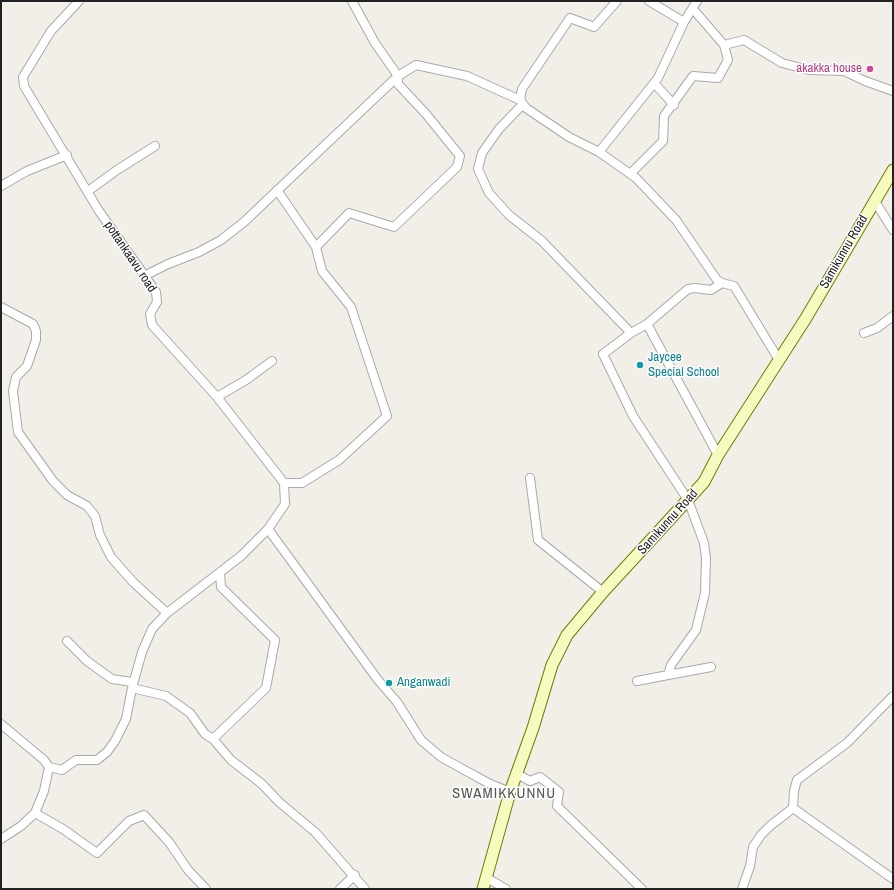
<!DOCTYPE html>
<style>
body{margin:0}
#map{position:relative;width:894px;height:890px;overflow:hidden;background:#f2efe9;font-family:"Archivo Narrow",sans-serif}
canvas{display:block}
.frame{position:absolute;inset:0;border:2px solid #222;pointer-events:none}
</style>
<div id="map">
<canvas width="894" height="890"></canvas>
<div class="frame"></div>
</div>
<script>
const context = document.querySelector('canvas').getContext('2d');
context.lineJoin = 'round';
function toPath(rows) {
  const path = new Path2D();
  for (const r of rows) {
    path.moveTo(r[0], r[1]);
    for (let i = 2; i < r.length; i += 2) path.lineTo(r[i], r[i + 1]);
  }
  return path;
}
function stroke(path, color, width, dash) {
  context.strokeStyle = color;
  context.lineWidth = width;
  context.lineCap = dash ? 'butt' : 'round';
  context.setLineDash(dash || []);
  context.stroke(path);
}
function drawText(font, color, halo, rows, align = 'center') {
  context.font = font + ' "Archivo Narrow",sans-serif';
  context.lineWidth = 3;
  context.setLineDash([]);
  context.textBaseline = 'middle';
  context.strokeStyle = halo;
  context.fillStyle = color;
  for (const [text, x, y, turn = 0] of rows) {
    context.save();
    context.translate(x, y);
    context.rotate((+turn || 0) * Math.PI / 180);
    context.textAlign = isNaN(turn) ? turn : align;
    if (halo) context.strokeText(text, 0, 0);
    context.fillText(text, 0, 0);
    context.restore();
  }
}
const minor = toPath([
 [79,1,51,31,23,77,24,86,99,211,156,292,157,302,150,314,152,325,217,397,284,483,285,504,268,529,241,556,167,613],
 [352,1,375,43,398,76,416,65,467,76,520,100,526,108,569,137,599,152,636,178,676,220,717,280,722,283],
 [649,1,684,22],
 [693,9,724,45],
 [654,83,674,105],
 [520,100,522,89,528,80,570,18,594,27,617,1],
 [523,104,499,129,482,153,478,169,489,193,509,215,542,241,631,333],
 [599,152,658,78,684,22,697,1],
 [630,174,663,141,664,116,693,76,718,78,728,60,724,45,744,40,782,63,809,70,844,71,865,81,893,91],
 [1,186,27,171,67,155],
 [277,190,316,247,349,213,394,227,457,167,460,156,426,114,398,84,398,76],
 [88,191,117,170,155,146],
 [874,200,893,230],
 [144,276,168,264,199,252,221,240,244,222,398,76],
 [1,307,33,324,36,331,36,340,27,366,16,377,13,391,18,432,53,481,67,495,87,506,95,516,100,535,111,557,133,582,167,613,152,629,142,652,132,688,166,696,190,713,205,734,213,739,231,760,262,784,279,802,315,832,365,889],
 [647,324,718,455],
 [864,333,877,328,893,316],
 [217,397,246,380,272,361],
 [530,478,538,540,603,592],
 [284,483,302,483,339,460,387,416,351,307,322,271,316,247],
 [268,529,378,680,397,702,421,740,441,757,459,767,490,784,510,792],
 [67,641,87,661,112,679,132,682],
 [668,675,711,667],
 [637,681,668,675,671,665,696,630,705,593,706,558,704,543,688,500,633,416,603,354,631,333,647,324,688,289,695,288,711,290,722,283,734,286,779,360],
 [1,724,44,760,49,767,44,791,35,813,21,826,1,839],
 [213,739,266,688,275,640,221,587,220,573],
 [49,767,62,770,76,760,97,760,107,752,115,741,126,719,132,688],
 [517,774,530,781,540,777,559,792,557,806,642,889],
 [793,808,893,879],
 [35,813,63,829,97,853,129,821,144,815,169,842,188,870,206,889],
 [487,878,506,889],
 [340,889,355,875],
 [742,889,750,866,753,847,761,835,770,826,793,808,794,791,797,780,847,743,893,696]
]);
const secondary = toPath([
 [483,889,510,792,533,728,552,665,567,635,603,592,704,482,718,455,806,318,893,170]
]);
const markers = [
 [870,69,4,"#d1479c"],
 [640,365,4,"#0f9aa8"],
 [389,683,4,"#0f9aa8"]
];
const hotelNames = [
 ["akakka house",862,69]
];
const streetNames = [
 ["Samikunnu Road",844,252,-60],
 ["pottankaavu road",130,257,56],
 ["Samikunnu Road",668,522,-48]
];
const cultureNames = [
 ["Jaycee",648,358],
 ["Special School",648,373],
 ["Anganwadi",397,683]
];
const quarterNames = [
 ["SWAMIKKUNNU",504,794]
];
stroke(minor, '#a9a9a9', 10);
stroke(secondary, '#707d05', 13);
stroke(minor, '#fff', 8);
stroke(secondary, '#f7fabf', 11);
for (const [x, y, r, color] of markers) {
  const dot = new Path2D();
  dot.arc(x, y, r, 0, 2 * Math.PI);
  context.fillStyle = color;
  context.fill(dot);
  stroke(dot, '#fff', 1.5);
}
drawText('13px', '#b23c85', '#fff', hotelNames, 'right');
drawText('13px', '#222', '#fff', streetNames);
drawText('13px', '#0d838f', '#fff', cultureNames, 'left');
context.letterSpacing = '1px';
drawText('15px', '#555', '#fff', quarterNames);
context.letterSpacing = '0px';
</script>
